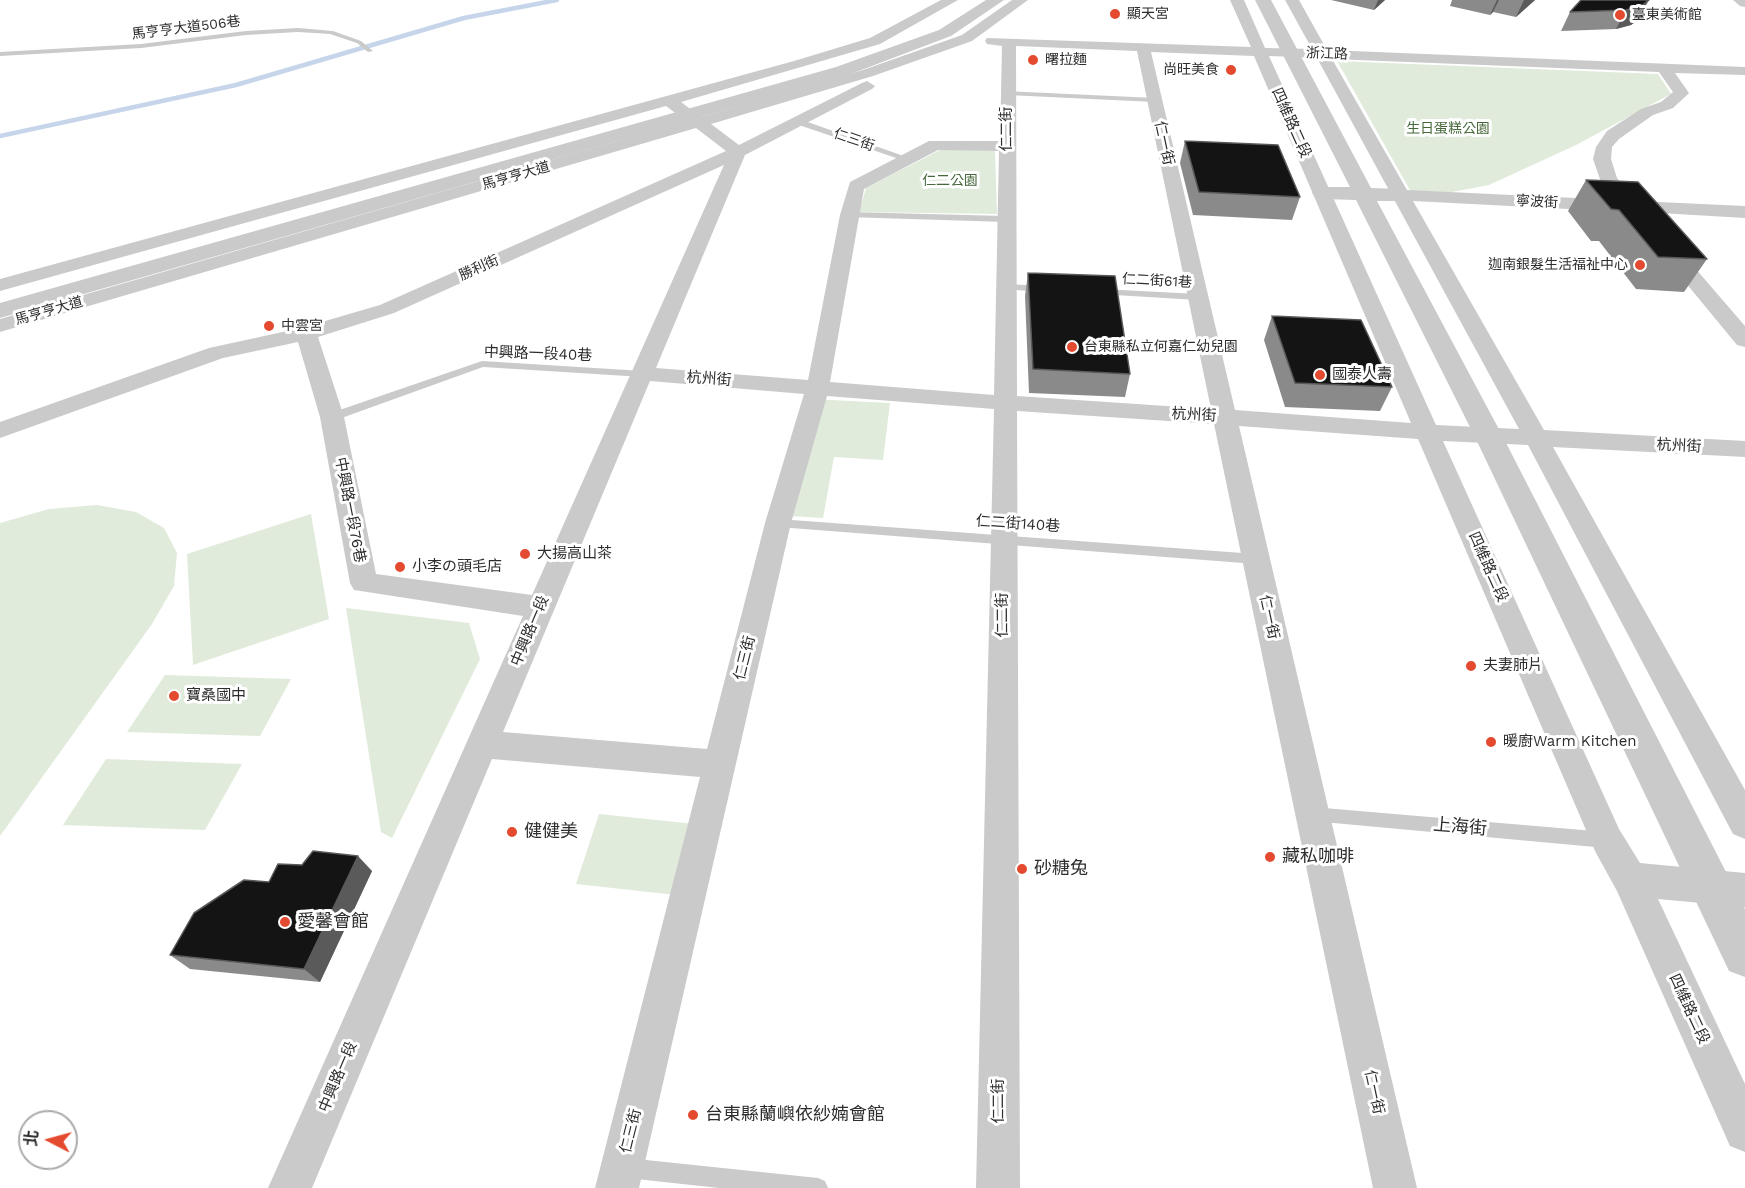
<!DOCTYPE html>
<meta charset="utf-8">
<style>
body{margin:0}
#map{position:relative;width:1745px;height:1188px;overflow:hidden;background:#fff;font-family:"Work Sans","Noto Sans TC",sans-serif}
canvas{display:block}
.north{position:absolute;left:18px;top:1110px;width:60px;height:60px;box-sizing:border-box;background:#fff;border:2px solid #ababab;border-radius:50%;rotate:276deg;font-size:16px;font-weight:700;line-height:24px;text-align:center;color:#2d2d2d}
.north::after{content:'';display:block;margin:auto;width:21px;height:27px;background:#e44a2f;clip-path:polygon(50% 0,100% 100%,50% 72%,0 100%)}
</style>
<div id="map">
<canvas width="1745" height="1188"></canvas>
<div class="north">北</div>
</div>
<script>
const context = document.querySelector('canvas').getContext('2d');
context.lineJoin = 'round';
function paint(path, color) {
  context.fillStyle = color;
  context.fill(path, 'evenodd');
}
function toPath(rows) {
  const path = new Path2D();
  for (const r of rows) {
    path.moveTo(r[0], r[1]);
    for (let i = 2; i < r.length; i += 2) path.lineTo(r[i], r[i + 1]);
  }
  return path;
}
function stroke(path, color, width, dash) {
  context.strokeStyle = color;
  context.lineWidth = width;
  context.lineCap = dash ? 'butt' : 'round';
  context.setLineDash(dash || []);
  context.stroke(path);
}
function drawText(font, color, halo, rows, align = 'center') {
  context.font = font + ' "Work Sans","Noto Sans TC","Noto Sans JP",sans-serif';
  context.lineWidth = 6;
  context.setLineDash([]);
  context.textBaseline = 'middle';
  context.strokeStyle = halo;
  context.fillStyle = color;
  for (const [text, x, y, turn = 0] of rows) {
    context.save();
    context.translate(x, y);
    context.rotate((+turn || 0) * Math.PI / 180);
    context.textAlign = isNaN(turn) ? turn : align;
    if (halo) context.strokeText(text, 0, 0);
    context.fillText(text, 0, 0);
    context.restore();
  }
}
const green = toPath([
 [1337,61,1658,74,1671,94,1576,145,1489,185,1415,199],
 [942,149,995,151,997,214,859,212,866,188],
 [811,399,890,403,883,460,834,457,823,518,788,516],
 [97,505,136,512,164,528,177,553,174,586,152,624,0,836,0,523,49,509],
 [311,514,329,619,193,665,187,554],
 [346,608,469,623,480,659,392,838,381,832],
 [165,675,291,679,260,736,127,732],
 [106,759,242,764,205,830,63,825],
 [599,814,695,824,676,895,576,884]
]);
const stream = toPath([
 [0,136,236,85,464,18,557,0]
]);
const service = toPath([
 [298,28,333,31,361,41,373,51,368,52,357,43,330,34,298,32,246,35,141,48,0,56,0,52,141,44,246,31,298,28],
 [1004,91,1155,98,1159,100,1155,102,1007,95,1003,93,1004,91],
 [796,120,802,120,912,159,905,161,796,124,796,120],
 [849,212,1006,216,1010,219,1006,222,846,217,845,215,849,212],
 [1006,284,1043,286,1048,289,1043,292,1003,289,1001,287,1006,284],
 [1101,289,1198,294,1203,297,1198,300,1098,294,1096,292,1101,289],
 [482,361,643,371,648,374,643,377,483,367,336,420,328,420,326,417,328,414,482,361],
 [778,519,1256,554,1263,559,1256,564,778,527,772,523,778,519],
 [1312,807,1606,832,1612,835,1614,840,1612,845,1606,848,1312,821,1306,819,1304,814,1306,809,1312,807],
 [627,1158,818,1178,825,1181,828,1188,719,1188,627,1178,620,1175,617,1168,620,1161,627,1158]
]);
const minor = toPath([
 [941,0,958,0,880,44,681,102,701,117,863,70,962,35,1012,0,1028,0,972,41,873,76,711,124,739,145,862,83,867,81,875,86,872,89,745,155,656,368,808,380,840,215,850,182,929,141,1000,141,1002,46,987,44,985,41,987,38,1251,47,1230,0,1244,0,1265,48,1312,49,1285,0,1299,0,1327,50,1745,67,1745,75,1675,73,1689,93,1686,96,1673,108,1653,115,1619,139,1612,147,1611,159,1617,178,1637,201,1745,206,1745,218,1643,212,1635,216,1627,212,1413,201,1544,430,1745,441,1745,457,1553,447,1745,790,1745,839,1733,834,1528,445,1443,441,1619,829,1640,863,1745,873,1745,907,1658,899,1745,1084,1745,1152,1730,1146,1617,891,1595,851,1418,439,1239,426,1417,1188,1373,1188,1214,424,1017,411,1020,1188,976,1188,994,409,827,396,791,523,639,1188,595,1188,700,777,492,759,312,1188,268,1188,523,616,354,590,350,583,320,417,298,342,223,358,0,438,0,422,209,348,301,328,380,305,726,151,696,128,0,332,0,319,686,121,666,106,0,291,0,279,794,61,870,38,941,0],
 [1016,46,1137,51,1211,409,1017,396,1016,46],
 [1151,52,1254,56,1411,423,1235,410,1151,52],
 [1269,56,1317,58,1519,429,1436,425,1269,56],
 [1332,59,1659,72,1673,92,1661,102,1641,109,1607,131,1596,147,1593,159,1600,179,1617,200,1407,190,1332,59],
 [938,150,999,151,994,395,830,382,864,189,938,150],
 [724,165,532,595,376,574,344,417,318,337,394,313,724,165],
 [650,381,804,394,765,523,707,749,503,732,650,381],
 [1733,0,1745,0,1745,7,1740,6,1733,0],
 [1669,244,1676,246,1745,326,1745,347,1737,345,1662,254,1659,250,1662,246,1669,244]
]);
const tertiary = toPath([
 [986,0,1004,0,951,36,848,75,0,318,0,303,836,67,939,30,986,0],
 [1255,0,1271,0,1371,188,1401,189,1408,191,1411,195,1408,199,1401,201,1377,201,1502,435,1745,909,1745,977,1729,971,1474,435,1356,200,1322,199,1315,197,1312,193,1315,189,1322,187,1350,187,1255,0]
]);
const wall = toPath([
 [1331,0,1385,0,1374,10],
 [1452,0,1535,0,1516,17,1493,12,1490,15,1450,6],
 [1649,0,1638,20,1631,25,1616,29,1561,31,1570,12],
 [1185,141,1300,197,1292,220,1193,215,1180,163],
 [1586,180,1707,259,1684,292,1636,289,1599,241,1591,241,1568,211],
 [1028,273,1130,374,1125,397,1029,393,1025,296],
 [1272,316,1392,387,1380,411,1285,407,1264,340],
 [372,871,320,982,190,969,170,955,269,882]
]);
const shadedWall = toPath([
 [1378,0,1385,0,1374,10],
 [1497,0,1499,0,1493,12,1490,15],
 [1524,0,1535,0,1516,17],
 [1648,1,1638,20,1631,25,1616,29,1626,10],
 [358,856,372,871,320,982,304,969]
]);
const building = toPath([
 [1581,0,1649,0,1641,6,1626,10,1570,12,1581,0],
 [1185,141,1278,145,1300,197,1199,192,1185,141],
 [1586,180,1638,182,1707,259,1658,257,1619,210,1611,209,1586,180],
 [1028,273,1115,276,1130,374,1033,369,1028,273],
 [1272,316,1361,320,1392,387,1295,383,1272,316],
 [313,851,358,856,304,969,170,955,194,913,244,880,269,882,278,864,302,865,313,851]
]);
const markers = [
 [1115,14,6,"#e44a2f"],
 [1620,15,6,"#e44a2f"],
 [1033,60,6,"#e44a2f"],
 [1231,70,6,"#e44a2f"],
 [1640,265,6,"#e44a2f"],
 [269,326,6,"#e44a2f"],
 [1072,347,6,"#e44a2f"],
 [1320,375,6,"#e44a2f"],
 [525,554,6,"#e44a2f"],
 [400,567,6,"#e44a2f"],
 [1471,666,6,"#e44a2f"],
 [174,696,6,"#e44a2f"],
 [1491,742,6,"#e44a2f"],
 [512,832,6,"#e44a2f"],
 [1270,857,6,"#e44a2f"],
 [1022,869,6,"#e44a2f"],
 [285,922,6,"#e44a2f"],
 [693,1115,6,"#e44a2f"]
];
const farPoinames = [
 ["顯天宮",1127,14],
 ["臺東美術館",1632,15],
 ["曙拉麵",1045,60],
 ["尚旺美食",1219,70,"right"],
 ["迦南銀髮生活福祉中心",1628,265,"right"],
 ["中雲宮",281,326],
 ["台東縣私立何嘉仁幼兒園",1084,347]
];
const farStreetnames = [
 ["馬亨亨大道506巷",186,28,-7],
 ["浙江路",1327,54,2],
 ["仁三街",854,140,19],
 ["馬亨亨大道",516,176,-16],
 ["寧波街",1537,202,3],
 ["勝利街",479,268,-24],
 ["仁二街61巷",1157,281,3],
 ["馬亨亨大道",49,311,-16]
];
const farParknames = [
 ["生日蛋糕公園",1448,129],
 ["仁二公園",950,181]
];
const streetNames = [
 ["四維路二段",1291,123,66],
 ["仁二街",1007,129,-90],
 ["仁一街",1164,143,78],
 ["中興路一段40巷",538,354,2],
 ["杭州街",709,379,4],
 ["杭州街",1194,415,3],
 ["杭州街",1679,446,3],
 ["中興路一段76巷",350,510,79],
 ["仁二街140巷",1018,524,4],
 ["四維路二段",1488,567,66],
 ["仁二街",1003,615,-90],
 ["仁一街",1269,617,78],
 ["中興路一段",530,631,-67],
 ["仁三街",745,658,-76],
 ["四維路二段",1689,1009,65],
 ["中興路一段",338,1077,-67],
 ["仁一街",1374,1092,78],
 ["仁二街",999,1101,-90],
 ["仁三街",631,1131,-76]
];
const poiNames = [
 ["國泰人壽",1332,375],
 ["大揚高山茶",537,554],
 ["小李の頭毛店",412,567],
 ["夫妻肺片",1483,666],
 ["寶桑國中",186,696],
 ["暖廚Warm Kitchen",1503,742]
];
const nearStreetnames = [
 ["上海街",1460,827,5]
];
const nearPoinames = [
 ["健健美",524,832],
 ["藏私咖啡",1282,857],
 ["砂糖兔",1034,869],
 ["愛馨會館",297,922],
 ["台東縣蘭嶼依紗婻會館",705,1115]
];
paint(green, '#e0ebdb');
stroke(stream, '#c7d5eb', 4.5);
paint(service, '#cacaca');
paint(minor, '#cacaca');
paint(tertiary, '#cacaca');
paint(wall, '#8a8a8a');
paint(shadedWall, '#5a5a5a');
paint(building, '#141414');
stroke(building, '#5a5a5a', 1.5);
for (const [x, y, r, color] of markers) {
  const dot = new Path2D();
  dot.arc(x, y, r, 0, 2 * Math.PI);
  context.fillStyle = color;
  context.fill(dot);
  stroke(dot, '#fff', 2);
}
drawText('14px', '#2d2d2d', '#fff', farPoinames, 'left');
drawText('14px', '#2d2d2d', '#fff', farStreetnames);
drawText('14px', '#46683b', '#fff', farParknames);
drawText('15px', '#2d2d2d', '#fff', streetNames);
drawText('15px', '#2d2d2d', '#fff', poiNames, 'left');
drawText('18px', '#2d2d2d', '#fff', nearStreetnames);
drawText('18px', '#2d2d2d', '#fff', nearPoinames, 'left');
</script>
